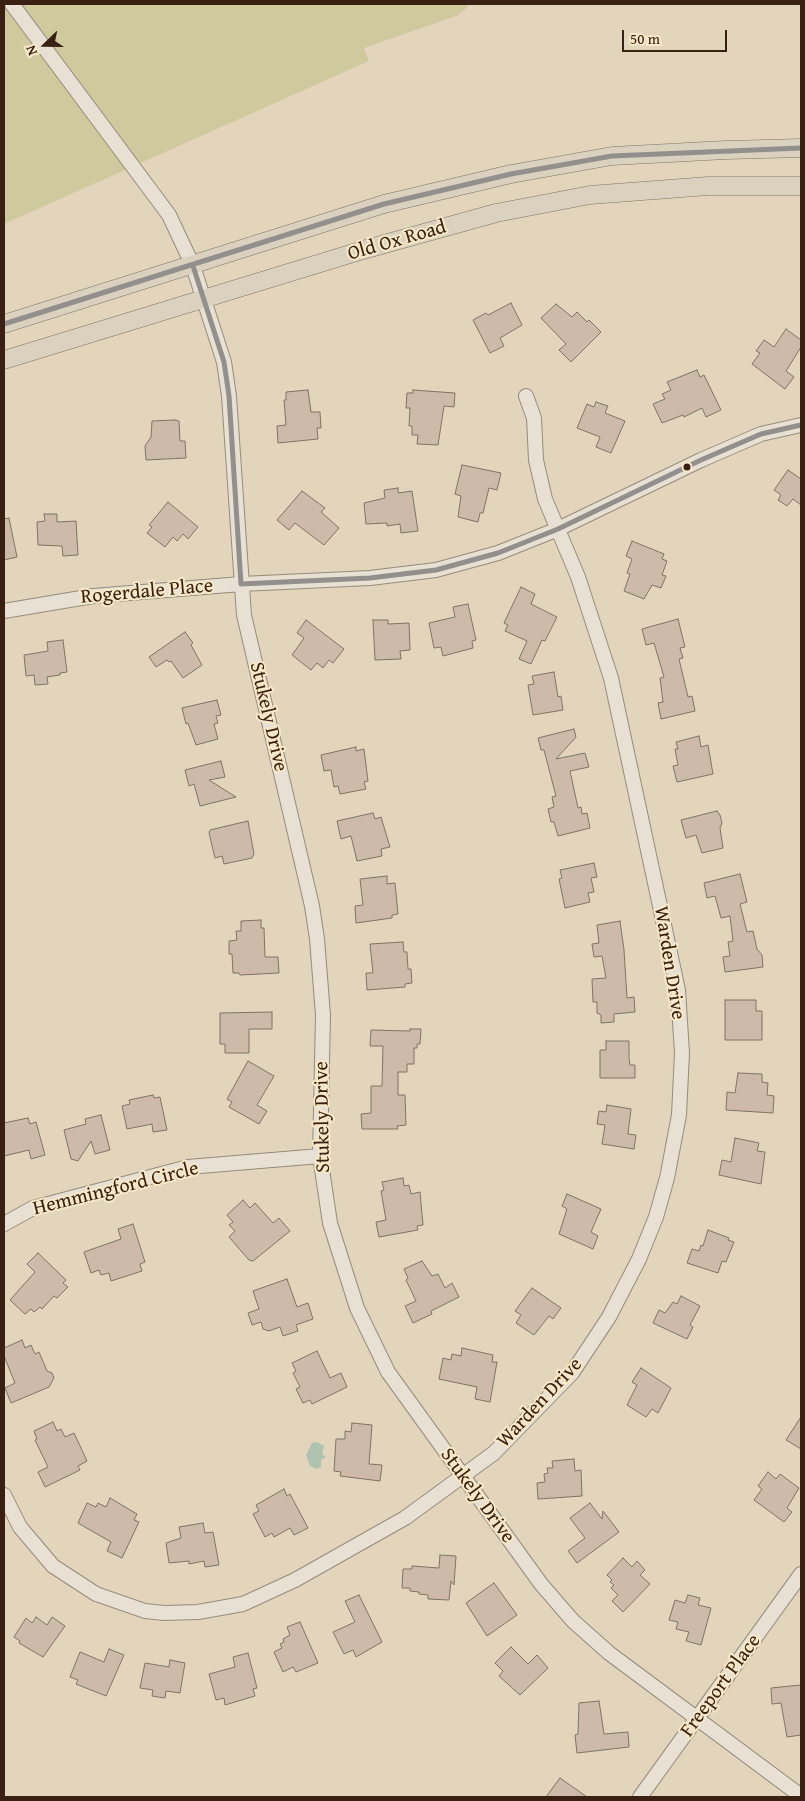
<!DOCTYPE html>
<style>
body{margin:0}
#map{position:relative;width:805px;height:1801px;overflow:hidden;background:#e2d5bb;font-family:"Gentium Book Plus",serif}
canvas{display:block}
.frame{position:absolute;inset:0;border:5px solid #3a2012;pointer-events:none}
.north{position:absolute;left:20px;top:20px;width:50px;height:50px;-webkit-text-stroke:4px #f7e8c8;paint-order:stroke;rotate:248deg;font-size:14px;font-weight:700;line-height:20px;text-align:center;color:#3a2012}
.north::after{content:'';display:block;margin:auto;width:18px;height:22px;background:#3a2012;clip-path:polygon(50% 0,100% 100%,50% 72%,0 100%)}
.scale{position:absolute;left:622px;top:30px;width:105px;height:22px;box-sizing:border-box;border:2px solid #3a2012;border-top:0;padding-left:6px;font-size:15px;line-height:18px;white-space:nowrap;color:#3a2012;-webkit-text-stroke:4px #f7e8c8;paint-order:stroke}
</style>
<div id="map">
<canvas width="805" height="1801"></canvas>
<div class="frame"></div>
<div class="north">N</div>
<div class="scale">50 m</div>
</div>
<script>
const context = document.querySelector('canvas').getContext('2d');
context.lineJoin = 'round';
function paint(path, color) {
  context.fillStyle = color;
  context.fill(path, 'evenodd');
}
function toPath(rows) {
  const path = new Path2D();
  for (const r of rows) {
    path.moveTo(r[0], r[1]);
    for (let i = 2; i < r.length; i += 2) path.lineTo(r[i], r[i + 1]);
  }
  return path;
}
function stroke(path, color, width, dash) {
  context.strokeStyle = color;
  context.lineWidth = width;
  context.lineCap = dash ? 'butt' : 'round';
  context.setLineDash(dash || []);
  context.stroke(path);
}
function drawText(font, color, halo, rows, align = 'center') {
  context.font = font + ' "Gentium Book Plus",serif';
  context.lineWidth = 4;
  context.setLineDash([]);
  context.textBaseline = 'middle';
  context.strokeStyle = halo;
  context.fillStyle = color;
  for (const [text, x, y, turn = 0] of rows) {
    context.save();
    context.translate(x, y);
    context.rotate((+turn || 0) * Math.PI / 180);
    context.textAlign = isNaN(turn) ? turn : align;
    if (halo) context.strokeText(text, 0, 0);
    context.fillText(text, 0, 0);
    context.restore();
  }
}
const green = toPath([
 [4,4,468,4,467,8,456,16,364,48,369,61,4,224]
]);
const water = toPath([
 [317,1442,324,1446,322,1454,326,1457,321,1460,321,1467,317,1469,310,1466,306,1455,312,1443]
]);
const building = toPath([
 [511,303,522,325,500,338,504,346,490,353,473,320,486,313,488,315,511,303],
 [556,304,572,317,577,312,587,322,589,320,601,332,571,362,559,350,566,344,541,318,556,304],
 [786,329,801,340,801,347,786,371,794,377,785,389,752,364,760,353,756,351,764,340,774,347,786,329],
 [697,370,700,377,704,375,721,410,706,417,702,408,684,417,683,415,662,423,653,404,665,399,662,394,671,390,667,382,697,370],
 [308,390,311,412,320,412,321,428,317,428,318,439,278,443,277,426,286,425,284,400,286,400,286,392,308,390],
 [413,390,455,393,454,407,444,406,438,445,417,444,418,435,412,435,412,426,409,426,410,408,406,408,407,393,413,393,413,390],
 [596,402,608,406,605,413,625,421,611,453,596,447,600,437,577,428,587,404,594,407,596,402],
 [175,420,179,421,180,441,185,441,186,458,146,460,145,446,151,437,152,421,175,420],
 [462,465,501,473,497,490,489,488,483,513,480,513,478,522,458,517,461,496,455,494,462,465],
 [788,470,801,479,801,505,793,499,787,506,778,500,781,495,774,490,788,470],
 [398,488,398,493,412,491,418,531,401,533,400,524,387,526,387,523,366,524,364,503,385,498,384,490,398,488],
 [302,491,325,508,321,512,339,528,324,545,295,523,289,530,277,520,302,491],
 [168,502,198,527,188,539,183,534,177,541,173,537,165,547,147,533,152,527,149,525,168,502],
 [44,514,57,514,57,522,76,521,78,555,63,556,62,546,38,545,37,522,45,521,44,514],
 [9,518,17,557,4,560,4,519,9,518],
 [632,541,664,554,662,559,667,561,662,575,666,576,661,588,652,585,644,599,624,591,630,574,627,573,632,559,626,556,632,541],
 [521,587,535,594,531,604,557,617,545,641,542,640,531,664,519,659,527,641,505,631,508,625,504,623,521,587],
 [468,604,476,640,472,641,473,648,443,656,441,647,434,648,429,623,455,617,453,607,468,604],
 [678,619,685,647,680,648,683,658,679,659,688,697,692,696,695,711,661,719,658,703,663,702,660,678,664,677,654,643,646,645,642,629,678,619],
 [306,620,344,649,333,663,329,660,323,668,317,663,311,670,292,655,304,638,297,633,306,620],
 [373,620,388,620,388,624,409,623,410,650,400,651,401,659,375,660,373,620],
 [185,632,193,643,191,645,202,665,183,678,171,661,169,662,167,660,156,667,149,657,185,632],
 [63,640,67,672,60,673,60,675,47,677,48,684,35,685,34,675,26,676,24,655,48,651,47,642,63,640],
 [554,672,558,697,561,696,563,710,533,715,528,685,534,684,532,676,554,672],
 [217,700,221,715,216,716,218,723,214,724,218,739,196,745,188,723,186,724,182,708,217,700],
 [574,729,576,737,556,759,585,753,589,767,570,771,578,808,581,807,582,814,587,813,590,828,558,836,554,822,551,822,548,809,554,807,552,797,556,796,544,750,541,750,538,738,574,729],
 [699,736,701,747,708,745,713,774,677,782,673,766,678,765,675,749,678,749,676,742,699,736],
 [356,747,356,751,364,749,368,781,364,782,366,789,340,794,338,786,334,787,331,770,324,771,321,755,356,747],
 [221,761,225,777,209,780,236,797,200,806,194,784,189,786,185,770,221,761],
 [717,811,720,815,722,823,720,828,723,848,702,853,696,835,686,838,681,820,717,811],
 [373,813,375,819,381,817,390,847,381,849,382,856,357,861,351,836,341,839,337,821,373,813],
 [248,821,254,854,252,858,224,864,222,856,215,858,209,833,210,830,248,821],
 [594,863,597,877,591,878,594,892,588,893,590,902,565,908,559,879,562,878,560,870,594,863],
 [740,874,747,902,740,904,747,932,753,931,757,949,762,955,763,967,725,972,723,957,730,956,728,942,733,941,730,916,721,918,715,896,707,898,704,883,740,874],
 [387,876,387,884,395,883,398,914,392,915,392,918,356,923,355,906,363,905,360,879,387,876],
 [261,920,261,928,264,928,265,957,278,957,279,973,240,975,239,973,233,973,232,954,229,954,229,941,237,940,236,931,241,931,241,921,261,920],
 [620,921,624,950,627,998,634,997,635,1012,614,1014,614,1022,601,1023,601,1015,597,1013,597,1002,593,1002,592,979,606,978,602,956,594,957,592,944,599,943,597,925,620,921],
 [403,942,404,952,407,952,408,969,411,969,412,983,405,984,405,987,367,990,366,973,373,973,370,944,403,942],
 [725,1000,756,1000,756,1011,762,1011,762,1040,725,1040,725,1000],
 [272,1012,272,1029,249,1029,249,1053,225,1053,225,1044,220,1044,220,1013,272,1012],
 [410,1029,421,1029,420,1044,417,1044,417,1048,414,1048,414,1064,407,1064,407,1072,398,1072,398,1095,405,1095,406,1125,397,1126,398,1129,362,1129,361,1114,371,1113,371,1086,382,1086,383,1046,370,1046,371,1030,410,1031,410,1029],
 [606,1041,629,1041,629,1058,630,1065,635,1065,635,1078,600,1078,600,1050,606,1050,606,1041],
 [248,1061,274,1076,257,1105,267,1111,259,1124,229,1107,232,1102,227,1099,248,1061],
 [738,1073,762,1074,762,1082,768,1083,767,1095,774,1096,773,1113,726,1110,727,1092,735,1093,738,1073],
 [153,1095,154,1098,160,1097,167,1130,153,1132,152,1124,127,1129,122,1106,130,1104,129,1100,153,1095],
 [607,1105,631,1109,628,1134,636,1135,634,1149,602,1144,605,1125,597,1124,599,1111,606,1112,607,1105],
 [101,1115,110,1150,95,1154,91,1141,78,1161,71,1159,64,1130,86,1124,85,1119,101,1115],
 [28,1118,30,1124,36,1122,45,1155,31,1159,29,1150,4,1156,4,1123,28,1118],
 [735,1138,759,1143,757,1151,765,1152,761,1184,719,1175,722,1160,731,1162,735,1138],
 [403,1178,404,1186,409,1185,411,1194,420,1192,423,1225,417,1226,418,1230,379,1237,376,1222,386,1220,381,1191,384,1190,382,1182,403,1178],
 [567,1194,601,1209,591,1232,598,1236,593,1249,559,1234,567,1209,562,1206,567,1194],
 [243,1200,250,1208,255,1203,273,1223,279,1218,290,1231,253,1261,249,1260,229,1237,235,1231,229,1225,233,1222,227,1215,243,1200],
 [133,1224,145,1262,140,1264,142,1271,111,1281,109,1273,101,1275,99,1270,91,1273,84,1252,121,1239,118,1229,133,1224],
 [708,1230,729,1238,728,1240,734,1242,726,1262,722,1261,718,1273,687,1263,692,1249,699,1251,701,1245,703,1246,708,1230],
 [38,1253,66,1280,63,1283,68,1287,57,1298,54,1296,42,1309,40,1307,34,1312,31,1309,25,1314,10,1300,35,1272,27,1264,38,1253],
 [422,1261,432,1276,438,1274,445,1288,452,1283,459,1297,431,1311,432,1314,413,1323,405,1306,416,1301,406,1280,408,1278,404,1269,422,1261],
 [287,1279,297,1307,308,1303,313,1319,296,1325,298,1331,283,1336,280,1327,269,1331,263,1329,261,1322,252,1325,248,1313,259,1309,253,1291,287,1279],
 [532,1288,561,1308,553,1319,549,1316,534,1335,516,1323,521,1315,515,1311,532,1288],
 [681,1296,700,1306,690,1325,693,1327,687,1339,653,1323,659,1310,665,1313,673,1302,677,1304,681,1296],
 [22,1340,25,1348,31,1345,35,1354,39,1352,47,1371,52,1373,54,1378,49,1387,11,1403,5,1388,15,1383,4,1356,4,1348,22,1340],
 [462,1348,493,1355,492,1362,497,1362,490,1402,475,1399,477,1387,439,1379,443,1358,451,1360,452,1354,461,1356,462,1348],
 [317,1351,330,1378,341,1373,347,1387,312,1404,310,1400,303,1403,296,1389,300,1387,293,1373,296,1371,292,1363,317,1351],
 [641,1368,671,1388,658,1413,652,1409,646,1417,627,1405,637,1385,632,1382,641,1368],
 [801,1417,801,1449,786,1440,801,1417],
 [53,1422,57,1431,61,1429,65,1437,74,1433,87,1461,78,1466,80,1470,45,1487,38,1472,48,1467,35,1440,37,1439,34,1431,53,1422],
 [352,1423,372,1425,369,1464,382,1465,380,1481,340,1476,341,1472,334,1471,336,1439,345,1439,345,1431,351,1432,352,1423],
 [574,1459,575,1471,581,1470,582,1496,538,1499,537,1483,545,1482,544,1474,548,1473,547,1468,553,1468,552,1461,574,1459],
 [768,1472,776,1479,780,1474,799,1488,787,1508,792,1512,784,1522,754,1500,762,1489,758,1486,768,1472],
 [284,1489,287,1496,290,1494,308,1528,294,1535,290,1528,274,1537,272,1533,265,1537,253,1514,259,1511,256,1505,284,1489],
 [110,1498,137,1514,134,1520,139,1522,122,1558,107,1551,111,1542,78,1523,87,1503,96,1507,98,1503,106,1507,110,1498],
 [590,1503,602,1519,603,1511,619,1532,577,1563,568,1551,585,1538,570,1518,590,1503],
 [203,1523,205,1533,213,1532,219,1565,205,1567,204,1561,189,1564,189,1561,169,1563,166,1543,181,1538,179,1527,203,1523],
 [440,1555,456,1556,454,1585,451,1581,449,1600,428,1599,428,1595,419,1594,419,1592,410,1591,410,1588,402,1588,403,1569,412,1569,412,1566,439,1568,440,1555],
 [623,1558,632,1567,637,1561,645,1570,640,1575,650,1584,623,1612,612,1601,618,1595,611,1588,614,1585,610,1582,612,1580,607,1575,623,1558],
 [494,1583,517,1615,487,1636,466,1603,494,1583],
 [359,1595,382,1642,356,1657,353,1650,344,1654,333,1632,355,1622,345,1601,359,1595],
 [688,1595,700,1598,698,1605,711,1608,701,1645,686,1641,689,1632,676,1629,678,1622,669,1620,675,1600,685,1603,688,1595],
 [36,1617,47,1625,52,1617,65,1626,43,1657,19,1643,20,1641,14,1637,26,1618,32,1623,36,1617],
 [300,1622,318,1663,296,1672,293,1667,283,1672,274,1652,282,1648,280,1644,284,1642,283,1639,290,1635,287,1627,300,1622],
 [511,1647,528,1664,537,1655,548,1668,520,1695,499,1676,503,1671,495,1663,511,1647],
 [109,1649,124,1655,106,1696,76,1684,78,1680,70,1677,80,1652,104,1662,109,1649],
 [248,1653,257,1688,253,1689,255,1696,225,1705,224,1698,216,1700,209,1674,235,1667,233,1657,248,1653],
 [170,1660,185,1663,180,1693,166,1691,165,1698,152,1696,153,1690,140,1688,145,1663,169,1667,170,1660],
 [801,1685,801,1735,787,1737,781,1703,772,1704,771,1688,801,1685],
 [599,1701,604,1734,628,1732,629,1747,577,1753,575,1735,578,1734,579,1703,599,1701],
 [560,1778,587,1797,546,1797,560,1778]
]);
const minor = toPath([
 [12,4,169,215,193,266,224,362,229,396,244,615,312,906,317,939,323,1015,320,1156,330,1223,357,1308,388,1372,541,1584,573,1621,609,1653,801,1796],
 [4,611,93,596,241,584,370,578,436,570,498,553,558,529,701,460,761,434,801,425],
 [4,1224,33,1208,188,1167,320,1156],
 [4,1495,20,1527,53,1566,96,1594,145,1611,164,1613,198,1612,243,1604,295,1580,405,1518,494,1453,572,1373,609,1317,639,1259,656,1217,667,1178,679,1115,682,1053,678,990,611,678,578,577,545,499,536,460,534,418,526,396],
 [640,1797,801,1574]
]);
const major = toPath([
 [4,324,384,204,511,174,612,156,726,150,801,148],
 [4,360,363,250,496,213,590,195,708,186,801,186]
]);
const bus1 = toPath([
 [193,266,224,362,229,396,241,584,370,578,436,570,498,553,558,529,701,460,761,434,801,425],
 [4,324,384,204,511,174,612,156,801,148]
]);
const markers = [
 [687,467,4.5,"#3a2012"]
];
const streetNames = [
 ["Old Ox Road",397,241,-16],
 ["Rogerdale Place",147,592,-5],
 ["Stukely Drive",268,717,77],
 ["Warden Drive",669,963,81],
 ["Stukely Drive",323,1117,-91],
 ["Hemmingford Circle",116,1189,-14],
 ["Warden Drive",540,1403,-47],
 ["Stukely Drive",477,1496,54],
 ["Freeport Place",721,1686,-54]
];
paint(green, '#cfc99e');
paint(water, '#b0c3af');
paint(building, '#cdbaa9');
stroke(building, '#7e7465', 1);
stroke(minor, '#968c7c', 16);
stroke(major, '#7e7465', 19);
stroke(minor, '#e7e0d3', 14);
stroke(major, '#dad1be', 18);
stroke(bus1, '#938f8d', 5);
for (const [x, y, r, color] of markers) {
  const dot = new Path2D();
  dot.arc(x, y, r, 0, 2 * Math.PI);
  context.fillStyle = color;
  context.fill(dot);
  stroke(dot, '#f7e8c8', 2);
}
drawText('20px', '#3a2012', '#f7e8c8', streetNames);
</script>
